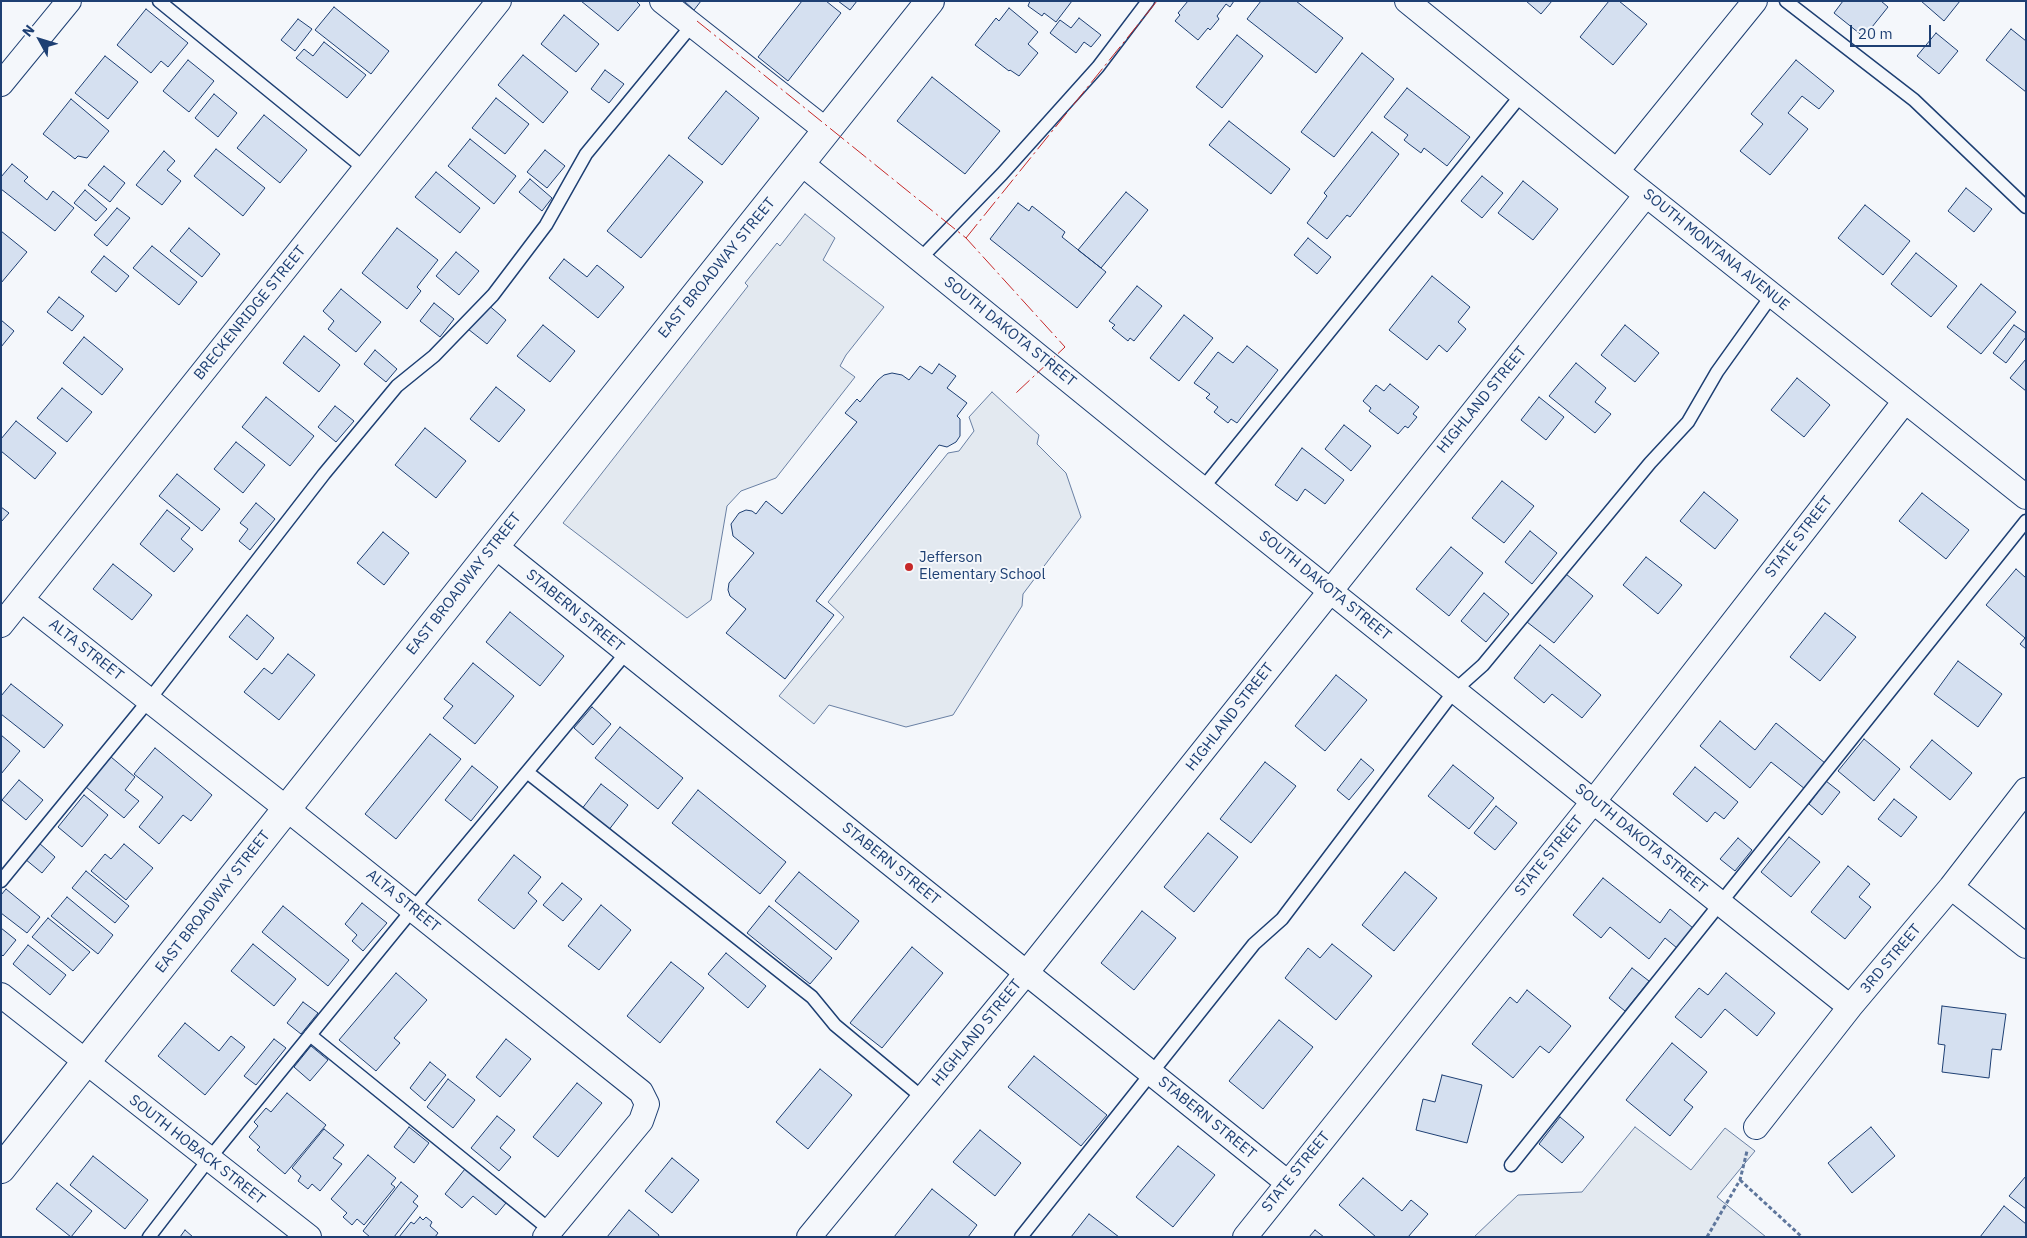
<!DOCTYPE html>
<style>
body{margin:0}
#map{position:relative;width:2027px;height:1238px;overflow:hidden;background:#f4f7fb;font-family:"IBM Plex Sans",sans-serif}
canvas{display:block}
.frame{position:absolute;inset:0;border:2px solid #1d3f73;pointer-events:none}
.north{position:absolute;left:15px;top:15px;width:50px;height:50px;-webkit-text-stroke:4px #f4f7fb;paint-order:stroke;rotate:309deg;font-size:14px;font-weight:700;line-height:20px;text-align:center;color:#1d3f73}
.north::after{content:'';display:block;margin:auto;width:18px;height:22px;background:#1d3f73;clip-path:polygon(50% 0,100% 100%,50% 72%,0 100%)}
.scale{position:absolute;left:1850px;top:25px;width:81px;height:22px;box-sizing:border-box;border:2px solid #1d3f73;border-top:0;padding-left:6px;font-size:15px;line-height:18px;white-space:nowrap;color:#1d3f73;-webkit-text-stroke:4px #f4f7fb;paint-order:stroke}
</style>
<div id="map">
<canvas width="2027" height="1238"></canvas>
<div class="frame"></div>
<div class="north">N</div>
<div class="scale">20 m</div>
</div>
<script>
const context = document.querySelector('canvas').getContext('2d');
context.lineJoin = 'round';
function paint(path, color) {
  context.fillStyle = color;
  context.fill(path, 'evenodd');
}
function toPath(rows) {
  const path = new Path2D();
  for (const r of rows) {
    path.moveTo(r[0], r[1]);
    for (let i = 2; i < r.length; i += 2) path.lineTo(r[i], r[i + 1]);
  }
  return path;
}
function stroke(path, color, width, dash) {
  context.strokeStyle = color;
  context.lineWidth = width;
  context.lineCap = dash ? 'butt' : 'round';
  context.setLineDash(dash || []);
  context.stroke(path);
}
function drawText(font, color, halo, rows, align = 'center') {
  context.font = font + ' "IBM Plex Sans",sans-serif';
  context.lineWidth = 4;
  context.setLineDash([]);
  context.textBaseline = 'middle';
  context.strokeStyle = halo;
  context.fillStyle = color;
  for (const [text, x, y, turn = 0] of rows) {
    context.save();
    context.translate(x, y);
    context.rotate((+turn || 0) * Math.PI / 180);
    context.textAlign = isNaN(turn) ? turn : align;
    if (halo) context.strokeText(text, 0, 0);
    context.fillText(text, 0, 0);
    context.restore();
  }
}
const green = toPath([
 [805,214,835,238,823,260,884,307,846,355,840,366,855,377,776,478,741,491,727,506,711,600,687,618,563,523,748,286,745,283,777,243,780,246,805,214],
 [992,392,1039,435,1037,444,1066,473,1081,517,1023,594,1022,606,953,715,906,727,829,705,814,724,779,696,844,617,828,602,948,453,959,451,974,431,969,417,992,392],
 [1635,1127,1691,1170,1725,1128,1755,1151,1717,1197,1766,1237,1474,1237,1518,1195,1582,1192,1635,1127]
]);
const building = toPath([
 [581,1,636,1,640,5,618,31,581,1],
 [684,1,701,1,694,10,684,1],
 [802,1,826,1,841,13,788,81,758,57,802,1],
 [838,1,857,1,850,10,838,1],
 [1030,1,1072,1,1056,22,1044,13,1042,16,1028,6,1030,1],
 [1188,1,1234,1,1230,7,1226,4,1217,16,1219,19,1210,30,1208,28,1198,40,1175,21,1180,15,1178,13,1188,1],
 [1261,1,1296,1,1343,38,1316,73,1247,19,1261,1],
 [1526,1,1552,1,1541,14,1526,1],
 [1609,1,1619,1,1647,24,1613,65,1580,37,1609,1],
 [1843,1,1881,1,1888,7,1864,37,1834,13,1843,1],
 [1921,1,1960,1,1944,21,1921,1],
 [334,7,389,51,371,74,315,30,334,7],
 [1009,8,1038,32,1028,44,1038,53,1019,76,1010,70,1009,71,975,45,996,18,999,21,1009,8],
 [146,9,188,43,168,67,161,61,151,73,117,45,146,9],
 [564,15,599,44,576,72,541,44,564,15],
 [1079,18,1101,35,1091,47,1084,42,1076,53,1050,33,1060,20,1071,28,1079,18],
 [298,19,312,29,295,51,281,40,298,19],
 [2011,29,2026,41,2026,92,1986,60,2011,29],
 [1936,33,1958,51,1939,74,1917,56,1936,33],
 [1237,35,1263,56,1222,108,1196,87,1237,35],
 [324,42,366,75,347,98,296,58,304,49,313,56,324,42],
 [1362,53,1394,79,1334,157,1301,132,1362,53],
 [523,55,568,92,543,123,498,85,523,55],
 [105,56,138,82,108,119,75,93,105,56],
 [188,60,214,81,189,112,163,91,188,60],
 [1796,60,1834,91,1819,109,1802,96,1788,113,1808,129,1770,175,1740,151,1763,124,1751,114,1796,60],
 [605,70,624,84,609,103,591,89,605,70],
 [932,77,1000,131,965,174,897,121,932,77],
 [1407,88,1470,137,1447,166,1424,148,1421,153,1409,144,1404,140,1408,135,1384,117,1407,88],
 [726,91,759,118,722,165,688,138,726,91],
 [214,94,237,113,218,137,195,118,214,94],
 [496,98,529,124,505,154,472,128,496,98],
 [71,99,109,131,87,158,78,156,75,159,43,134,71,99],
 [264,115,307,150,280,183,237,148,264,115],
 [1229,121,1290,169,1271,194,1209,145,1229,121],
 [1372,132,1399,154,1350,217,1347,215,1327,239,1307,223,1327,196,1324,193,1372,132],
 [470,139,516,176,494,204,448,166,470,139],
 [216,149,265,188,243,216,194,176,216,149],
 [545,150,565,166,547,188,527,172,545,150],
 [164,151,175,161,167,170,181,181,162,205,136,185,164,151],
 [669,155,703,182,641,258,607,231,669,155],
 [12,164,28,177,24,181,47,200,53,191,74,208,55,231,1,189,1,177,12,164],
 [104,166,125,183,110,202,88,185,104,166],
 [436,172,480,208,460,233,415,197,436,172],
 [1482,176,1503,193,1482,218,1461,201,1482,176],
 [530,179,552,198,542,211,519,192,530,179],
 [1523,181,1558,209,1533,240,1498,213,1523,181],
 [1966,188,1992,209,1974,232,1948,211,1966,188],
 [85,190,107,209,96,221,74,203,85,190],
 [1126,192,1148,210,1101,268,1078,250,1126,192],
 [1018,203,1029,211,1032,206,1065,232,1062,237,1106,272,1077,308,990,239,1018,203],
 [1865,205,1910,241,1883,275,1838,238,1865,205],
 [117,208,130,218,107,246,94,235,117,208],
 [189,228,220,254,202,277,170,251,189,228],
 [397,228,438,260,417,287,421,291,407,309,362,273,397,228],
 [1,231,27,252,1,283,1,231],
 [1308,238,1331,257,1317,274,1294,255,1308,238],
 [152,246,197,282,179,305,133,268,152,246],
 [456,252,479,271,459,295,436,276,456,252],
 [1916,253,1957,286,1931,317,1891,284,1916,253],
 [104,256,129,276,116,292,91,272,104,256],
 [564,259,587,277,597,265,624,287,598,318,549,278,564,259],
 [1432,276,1470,307,1458,322,1466,329,1447,352,1439,345,1427,360,1389,330,1432,276],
 [1981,284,2016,312,1981,354,1947,327,1981,284],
 [1137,286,1162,306,1134,341,1130,338,1128,341,1112,328,1115,325,1109,321,1137,286],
 [341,289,381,322,356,352,328,329,334,321,323,311,341,289],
 [59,297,84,316,72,331,47,312,59,297],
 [434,303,454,319,440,337,420,321,434,303],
 [487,304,506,320,487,344,468,329,487,304],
 [1184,315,1213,338,1179,381,1150,358,1184,315],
 [1,320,14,331,1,347,1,320],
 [543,325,575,351,550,382,517,356,543,325],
 [1625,325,1659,353,1635,382,1601,355,1625,325],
 [2014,325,2026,333,2026,337,2006,363,1993,353,2014,325],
 [304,336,340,365,319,392,283,363,304,336],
 [84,337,123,369,102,395,63,363,84,337],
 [1247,346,1278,370,1237,423,1231,419,1228,423,1214,412,1218,407,1206,398,1210,394,1194,383,1218,352,1233,363,1247,346],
 [375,350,397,369,386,382,364,364,375,350],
 [2026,359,2026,391,2010,378,2026,359],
 [1576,363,1606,388,1595,402,1611,414,1595,433,1549,396,1576,363],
 [939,364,956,376,947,388,967,403,957,416,960,419,960,436,956,442,947,447,939,445,816,601,834,615,785,679,726,633,746,609,730,596,728,590,729,583,754,553,733,536,731,524,739,513,746,510,752,511,756,514,766,501,782,514,857,422,845,413,857,399,860,402,878,380,884,375,892,373,902,375,909,380,920,366,932,374,939,364],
 [1797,378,1830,405,1804,437,1771,410,1797,378],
 [1390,384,1419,407,1413,414,1417,417,1408,428,1405,426,1398,434,1369,411,1371,408,1363,401,1376,385,1384,391,1390,384],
 [496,387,525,410,499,442,470,419,496,387],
 [62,388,92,412,67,442,37,418,62,388],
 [266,397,314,436,290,466,242,427,266,397],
 [1539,397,1564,417,1546,440,1521,420,1539,397],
 [335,406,354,421,336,442,318,427,335,406],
 [16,421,56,453,35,479,1,451,1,439,16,421],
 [1344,425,1371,446,1351,471,1325,449,1344,425],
 [425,428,466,461,436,498,395,465,425,428],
 [236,442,265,465,243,493,214,469,236,442],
 [1302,448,1344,480,1325,504,1305,489,1297,501,1275,485,1302,448],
 [177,474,220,509,202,531,159,496,177,474],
 [1502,481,1534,506,1504,543,1472,518,1502,481],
 [1704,492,1738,520,1715,549,1680,521,1704,492],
 [1922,493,1969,530,1946,559,1899,521,1922,493],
 [256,503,275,519,250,550,239,541,248,529,240,523,256,503],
 [1,507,9,513,1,522,1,507],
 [167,510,190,528,181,539,193,549,174,572,140,544,167,510],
 [1530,531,1557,553,1532,584,1505,562,1530,531],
 [383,532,409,553,384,585,357,563,383,532],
 [1451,547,1483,573,1449,616,1416,589,1451,547],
 [1646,557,1682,585,1658,614,1623,585,1646,557],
 [113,564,152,595,132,620,93,589,113,564],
 [2016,569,2026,578,2026,649,2020,644,2025,638,1986,605,2016,569],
 [1566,574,1593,596,1554,643,1527,622,1566,574],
 [1484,593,1509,614,1486,642,1461,621,1484,593],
 [510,612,564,656,540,686,486,642,510,612],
 [1825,613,1856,637,1820,681,1790,657,1825,613],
 [247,615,274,638,257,660,229,637,247,615],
 [1540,645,1601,695,1582,718,1552,694,1544,703,1514,678,1540,645],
 [288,654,315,675,279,720,244,692,264,668,272,674,288,654],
 [1958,661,2002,694,1978,727,1934,694,1958,661],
 [473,663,514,696,475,744,443,718,453,706,444,699,473,663],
 [1336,675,1367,700,1325,751,1295,726,1336,675],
 [11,684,63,725,44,748,1,714,1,696,11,684],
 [592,707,611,724,593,745,574,728,592,707],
 [1720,721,1755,750,1776,723,1825,763,1805,789,1771,762,1750,788,1700,746,1720,721],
 [620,727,683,778,658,809,595,758,620,727],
 [430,734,461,759,396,839,365,814,430,734],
 [1,735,20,751,1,774,1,735],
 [1864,739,1900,769,1874,801,1838,771,1864,739],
 [1932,740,1972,773,1950,800,1910,767,1932,740],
 [155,748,212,795,191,821,183,815,159,844,139,827,163,797,134,774,155,748],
 [111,757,135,777,125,790,139,801,124,818,86,787,111,757],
 [1361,759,1374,770,1349,800,1337,790,1361,759],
 [1265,762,1296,786,1251,843,1220,819,1265,762],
 [1453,765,1494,798,1469,829,1428,796,1453,765],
 [472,766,498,787,471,821,445,800,472,766],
 [1695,767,1738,802,1724,819,1715,812,1707,822,1673,794,1695,767],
 [19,780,43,800,26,820,2,800,19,780],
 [1826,781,1840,792,1822,815,1809,804,1826,781],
 [601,784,628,805,608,831,581,810,601,784],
 [698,790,786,862,760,894,672,823,698,790],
 [84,795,108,815,82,847,58,827,84,795],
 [1894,799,1917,817,1901,837,1878,819,1894,799],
 [1496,806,1517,823,1495,850,1474,833,1496,806],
 [1208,833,1238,857,1194,912,1164,887,1208,833],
 [1789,837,1820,862,1791,897,1761,872,1789,837],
 [1738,838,1752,850,1735,871,1720,859,1738,838],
 [39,843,55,857,42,873,25,859,39,843],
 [124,844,153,868,126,900,91,871,105,854,111,859,124,844],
 [514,855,541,877,528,893,537,901,514,929,478,900,514,855],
 [1848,866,1870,884,1859,897,1871,907,1845,939,1811,912,1848,866],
 [86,871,129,906,115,923,72,888,86,871],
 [799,872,859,921,836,950,775,901,799,872],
 [1405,872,1437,898,1394,951,1362,925,1405,872],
 [1603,878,1660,923,1670,909,1693,928,1677,948,1665,938,1649,959,1610,927,1601,938,1573,915,1603,878],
 [562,883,582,899,563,921,543,905,562,883],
 [6,889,40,917,27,933,1,913,1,895,6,889],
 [67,897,113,935,98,954,51,916,67,897],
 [362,903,387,923,363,951,352,941,357,935,345,924,362,903],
 [601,905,631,930,599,970,568,946,601,905],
 [283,906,349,960,328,986,262,932,283,906],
 [769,906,832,958,810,984,747,933,769,906],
 [1142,911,1176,938,1134,990,1101,963,1142,911],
 [48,918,90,952,73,971,32,937,48,918],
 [1,928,16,940,3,956,1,954,1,928],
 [253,944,296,979,274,1006,231,971,253,944],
 [1332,944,1372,976,1336,1020,1285,978,1308,948,1320,958,1332,944],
 [28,945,66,975,50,995,13,964,28,945],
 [912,947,943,973,882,1048,850,1023,912,947],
 [726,953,766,986,748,1008,708,974,726,953],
 [671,962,704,988,660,1043,627,1016,671,962],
 [1632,968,1649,981,1625,1011,1609,998,1632,968],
 [396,973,427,1000,394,1038,400,1043,376,1071,339,1040,396,973],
 [1726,973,1775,1013,1757,1036,1725,1009,1701,1038,1675,1017,1699,988,1708,995,1726,973],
 [1527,990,1571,1026,1549,1053,1540,1046,1513,1078,1472,1044,1510,997,1517,1003,1527,990],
 [303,1002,318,1013,301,1034,287,1023,303,1002],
 [1942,1006,2006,1014,2001,1050,1992,1049,1989,1078,1942,1072,1945,1045,1938,1044,1942,1006],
 [1279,1020,1313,1047,1263,1109,1229,1081,1279,1020],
 [185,1023,219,1051,231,1036,245,1047,205,1095,158,1056,185,1023],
 [274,1039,286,1048,256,1085,244,1076,274,1039],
 [506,1039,531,1059,500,1097,476,1077,506,1039],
 [1672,1043,1707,1072,1684,1100,1693,1107,1670,1136,1626,1100,1672,1043],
 [311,1046,328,1060,310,1081,294,1067,311,1046],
 [1034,1056,1107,1115,1081,1146,1008,1087,1034,1056],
 [430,1062,446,1075,425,1101,410,1088,430,1062],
 [820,1069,852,1095,808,1149,776,1122,820,1069],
 [1442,1075,1482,1085,1467,1143,1416,1130,1423,1099,1435,1102,1442,1075],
 [448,1079,475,1100,453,1128,427,1107,448,1079],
 [577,1083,602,1103,558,1157,533,1137,577,1083],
 [287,1093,326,1125,285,1174,257,1150,260,1147,249,1137,258,1126,254,1122,266,1108,271,1112,287,1093],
 [497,1116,515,1130,500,1148,511,1157,499,1171,471,1148,497,1116],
 [1560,1117,1584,1137,1562,1163,1539,1144,1560,1117],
 [409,1127,429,1143,414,1163,394,1147,409,1127],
 [1871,1127,1895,1156,1852,1193,1828,1163,1871,1127],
 [324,1129,344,1145,333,1158,342,1164,320,1191,312,1184,308,1189,298,1181,301,1176,292,1168,324,1129],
 [980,1130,1021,1163,995,1196,953,1162,980,1130],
 [1178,1146,1215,1175,1173,1227,1136,1197,1178,1146],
 [368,1155,396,1178,391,1184,395,1187,364,1225,357,1219,352,1225,343,1217,347,1213,331,1199,368,1155],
 [93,1156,148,1200,125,1229,70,1185,93,1156],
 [672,1158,699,1180,672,1213,645,1191,672,1158],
 [465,1169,506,1203,496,1215,473,1196,462,1208,445,1194,465,1169],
 [2026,1176,2026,1209,2009,1196,2026,1176],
 [1363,1178,1402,1211,1411,1200,1428,1214,1408,1237,1376,1237,1339,1205,1363,1178],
 [401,1182,418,1196,413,1202,418,1206,394,1237,370,1237,363,1231,401,1182],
 [57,1183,92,1211,71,1237,36,1209,57,1183],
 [932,1189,977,1225,968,1237,894,1237,932,1189],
 [2004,1206,2026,1224,2026,1237,1980,1237,2004,1206],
 [629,1210,659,1235,658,1237,607,1237,629,1210],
 [1089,1214,1119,1237,1071,1237,1089,1214],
 [420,1217,423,1220,426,1217,432,1222,430,1226,438,1233,435,1237,399,1237,411,1222,414,1224,420,1217],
 [185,1230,193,1237,180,1237,185,1230],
 [1315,1230,1324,1237,1309,1237,1315,1230]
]);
const path = toPath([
 [1740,1180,1802,1237],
 [1707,1237,1740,1180,1747,1151]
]);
const service = toPath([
 [159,1,365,169],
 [1786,1,1914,100,2026,207],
 [920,259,1002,174,1098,67,1148,1],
 [1202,489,1522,94],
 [527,772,812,997,835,1025,923,1098],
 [1,881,149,700,324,474,397,386,434,356,493,295,546,225,586,154,692,25],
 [310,1035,555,1234],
 [1511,1165,2026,521],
 [149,1237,209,1159,413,909,626,653],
 [1021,1237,1254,944,1282,919,1455,690,1483,665,1650,463,1688,422,1717,372,1772,295]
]);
const minor = toPath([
 [662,1,827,131],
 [1407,1,1630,182,2026,497],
 [1,84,69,1],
 [801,163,1159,454,1850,1007],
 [1617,171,1755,1],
 [495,546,1288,1183],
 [22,600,287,809,641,1092,647,1104,641,1121,545,1237],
 [1,625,499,1],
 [1951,887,2026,946],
 [1,995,309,1237],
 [1756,1127,1850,1007,1951,887,2026,790],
 [809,1237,1026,973,1646,195],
 [1245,1237,1593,802,1905,401]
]);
const tertiary = toPath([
 [1,1169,495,546,930,1]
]);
const power = toPath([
 [697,21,966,238,1065,347,1016,393],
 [966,238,1157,1]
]);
const markers = [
 [909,567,5,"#c62828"]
];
const streetNames = [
 ["SOUTH MONTANA AVENUE",1716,250,39],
 ["EAST BROADWAY STREET",717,268,-51],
 ["BRECKENRIDGE STREET",250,313,-51],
 ["SOUTH DAKOTA STREET",1010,332,39],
 ["HIGHLAND STREET",1482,400,-51],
 ["STATE STREET",1799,537,-52],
 ["EAST BROADWAY STREET",464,584,-52],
 ["SOUTH DAKOTA STREET",1325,586,39],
 ["STABERN STREET",575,611,39],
 ["ALTA STREET",86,650,38],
 ["HIGHLAND STREET",1230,717,-52],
 ["SOUTH DAKOTA STREET",1641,839,39],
 ["STATE STREET",1549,856,-51],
 ["STABERN STREET",891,864,39],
 ["ALTA STREET",403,901,39],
 ["EAST BROADWAY STREET",213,902,-52],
 ["3RD STREET",1891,959,-50],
 ["HIGHLAND STREET",977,1033,-51],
 ["STABERN STREET",1207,1118,39],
 ["SOUTH HOBACK STREET",197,1150,38],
 ["STATE STREET",1296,1172,-51]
];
const poiNames = [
 ["Jefferson",919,558],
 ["Elementary School",919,575]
];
paint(green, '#e3e9f0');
stroke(green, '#687fa3', 1);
paint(building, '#d5e0f0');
stroke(building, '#1d3f73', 1);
stroke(service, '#1d3f73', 15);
stroke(minor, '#1d3f73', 26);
stroke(tertiary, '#1d3f73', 30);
stroke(path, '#5e769c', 3, [4, 2.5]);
stroke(service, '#f4f7fb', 12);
stroke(minor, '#f4f7fb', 24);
stroke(tertiary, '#f4f7fb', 28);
stroke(power, '#c62828', 1, [18, 4, 2.5, 4]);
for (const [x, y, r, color] of markers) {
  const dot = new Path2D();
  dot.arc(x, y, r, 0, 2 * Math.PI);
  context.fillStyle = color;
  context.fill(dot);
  stroke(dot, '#f4f7fb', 2);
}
drawText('15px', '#1d3f73', '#f4f7fb', streetNames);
drawText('15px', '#1d3f73', '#f4f7fb', poiNames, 'left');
</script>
